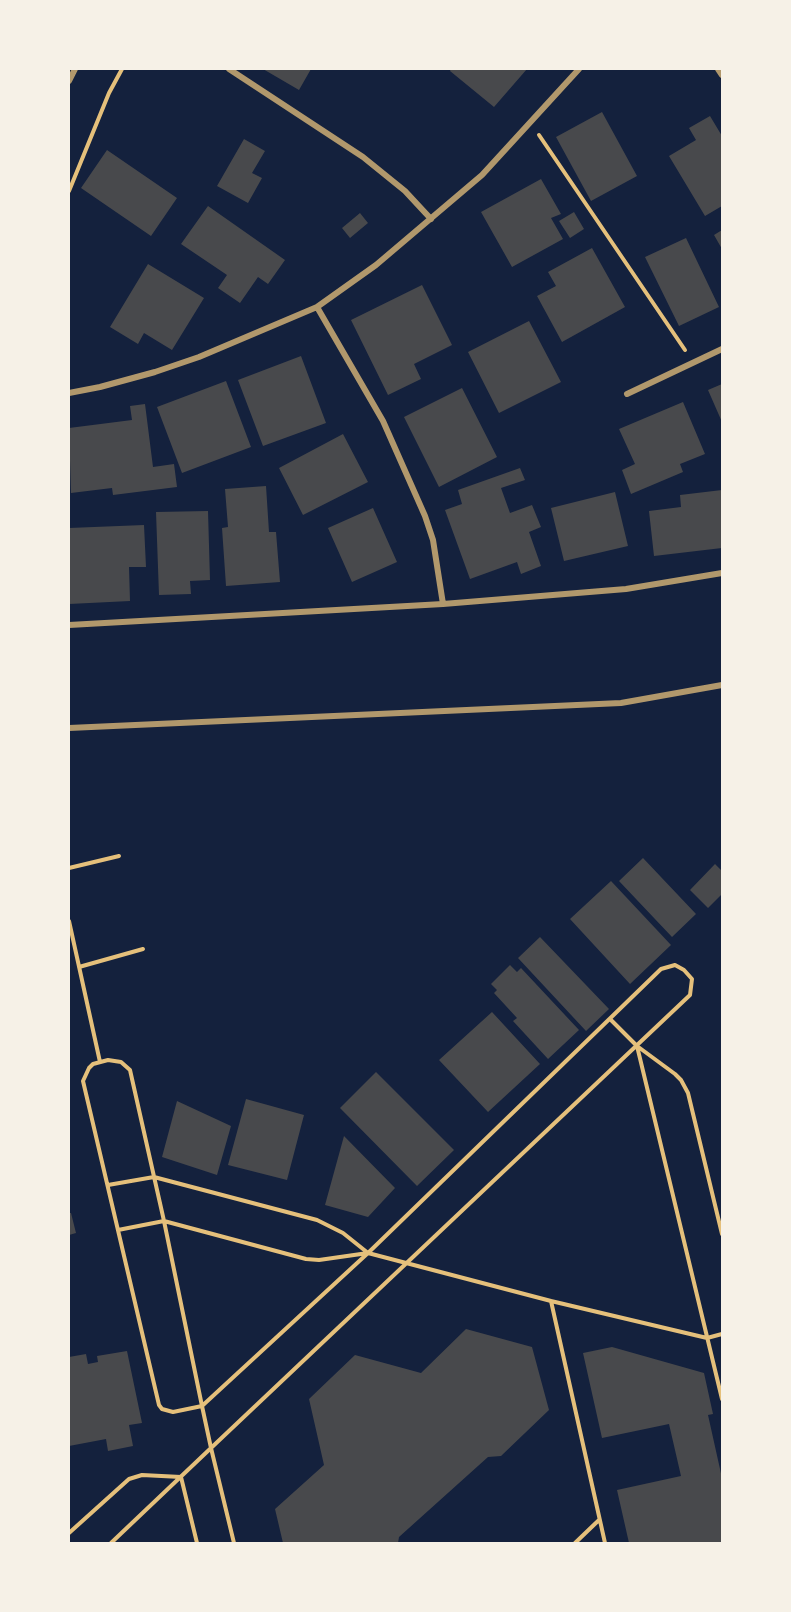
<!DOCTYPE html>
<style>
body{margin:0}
#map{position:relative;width:791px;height:1612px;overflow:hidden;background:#14213d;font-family:"Source Sans 3",sans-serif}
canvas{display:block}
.frame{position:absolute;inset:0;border:70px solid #f6f1e7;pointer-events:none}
</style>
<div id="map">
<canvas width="791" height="1612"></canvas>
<div class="frame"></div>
</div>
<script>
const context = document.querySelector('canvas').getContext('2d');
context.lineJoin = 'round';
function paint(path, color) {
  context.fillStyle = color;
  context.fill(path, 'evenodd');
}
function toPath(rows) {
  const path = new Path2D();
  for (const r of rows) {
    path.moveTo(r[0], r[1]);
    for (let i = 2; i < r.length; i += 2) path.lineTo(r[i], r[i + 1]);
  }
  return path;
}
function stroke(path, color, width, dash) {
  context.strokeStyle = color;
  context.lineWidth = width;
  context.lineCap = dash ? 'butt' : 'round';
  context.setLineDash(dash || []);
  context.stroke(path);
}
const building = toPath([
 [263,69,311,69,299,90],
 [451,69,527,69,494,107,450,71],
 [602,112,637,176,591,201,556,137],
 [710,116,722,136,722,206,705,216,669,156,696,140,689,128],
 [244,139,265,151,252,173,262,178,248,203,217,186],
 [107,150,177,198,151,236,81,188],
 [541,179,561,214,551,218,563,239,512,267,481,212],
 [208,206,285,260,268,284,258,277,240,303,218,288,227,275,181,244],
 [574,212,584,229,570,238,559,221],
 [360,213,368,223,350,238,342,228],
 [722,230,722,249,714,235],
 [686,238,719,307,679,326,645,257],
 [592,248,625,307,562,342,537,296,556,286,548,272],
 [148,264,204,298,172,350,144,333,138,344,110,327],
 [422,285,452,345,414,364,421,379,388,395,351,320],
 [529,321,561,382,499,413,468,352],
 [301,356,326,423,263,446,238,380],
 [226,381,251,447,182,473,157,407],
 [722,384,722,422,708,390],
 [462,388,497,457,439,487,404,417],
 [683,402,705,454,680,464,683,472,631,494,622,470,635,464,619,429],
 [145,404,153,467,174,464,177,487,113,495,112,488,71,493,69,428,132,420,130,406],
 [343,434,368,482,303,515,279,468],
 [520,468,525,480,501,488,510,513,532,505,541,527,529,532,541,566,521,574,517,562,470,579,445,510,462,504,458,490],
 [266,486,269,532,276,532,280,582,226,586,222,528,228,527,225,489],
 [722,490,722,548,654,556,649,511,681,507,680,495],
 [615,492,628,546,564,561,551,508],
 [373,508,397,562,352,582,328,528],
 [208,511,210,580,190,581,191,594,159,595,156,512],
 [144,525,146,567,129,567,130,601,69,604,69,528],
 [643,858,696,914,672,937,619,881],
 [715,864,722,871,722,894,708,908,690,890],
 [611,881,671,945,630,984,570,919],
 [540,937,609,1009,586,1031,518,958],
 [510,965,517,972,521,968,579,1030,548,1059,513,1021,517,1018,494,993,497,990,491,984],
 [492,1012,540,1064,488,1112,439,1060],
 [376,1072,454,1150,417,1186,340,1108],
 [246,1099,304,1115,287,1180,228,1165],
 [177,1101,231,1126,217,1175,162,1157],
 [344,1136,395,1188,368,1217,325,1205],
 [69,1213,71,1213,76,1233,69,1235],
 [466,1329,532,1347,549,1410,501,1456,488,1457,399,1537,398,1543,283,1543,275,1509,324,1465,309,1399,355,1355,421,1373],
 [612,1347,704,1373,713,1414,708,1415,722,1478,722,1543,629,1543,617,1490,681,1476,669,1424,602,1438,583,1353],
 [127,1351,142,1423,129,1425,133,1446,108,1451,106,1439,69,1446,69,1357,86,1354,88,1364,98,1362,97,1356]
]);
const path = toPath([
 [539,135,685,350],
 [69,191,109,93,122,69],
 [69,868,119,856],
 [69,921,100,1062],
 [79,967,143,949],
 [610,1019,637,1046],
 [108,1185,154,1177,317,1220,343,1233,368,1253],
 [118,1230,164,1221,306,1259,319,1260,368,1253,551,1301,605,1543],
 [722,1234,688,1093,681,1080,675,1074,637,1046,722,1399],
 [551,1301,707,1338,722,1334],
 [69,1533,129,1479,142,1475,181,1477,197,1543],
 [111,1543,211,1448,690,995,692,979,684,970,675,965,661,969,368,1253,202,1406,173,1412,162,1409,159,1405,83,1081,89,1068,93,1064,108,1060,121,1062,130,1070,164,1221,202,1406,211,1448,234,1543],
 [575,1543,599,1520]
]);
const minor = toPath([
 [229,69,363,157,405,191,431,219],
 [718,69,722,75],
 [69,81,75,69],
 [317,307,383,421,425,516,433,540,443,604],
 [69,393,100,387,155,372,199,357,317,307,376,265,482,175,579,69],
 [627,394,722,349],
 [69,625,443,604,626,589,722,573],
 [69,728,621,703,722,685]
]);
paint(building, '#48494c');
stroke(path, '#e5c07b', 4);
stroke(minor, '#b1986c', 6);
</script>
